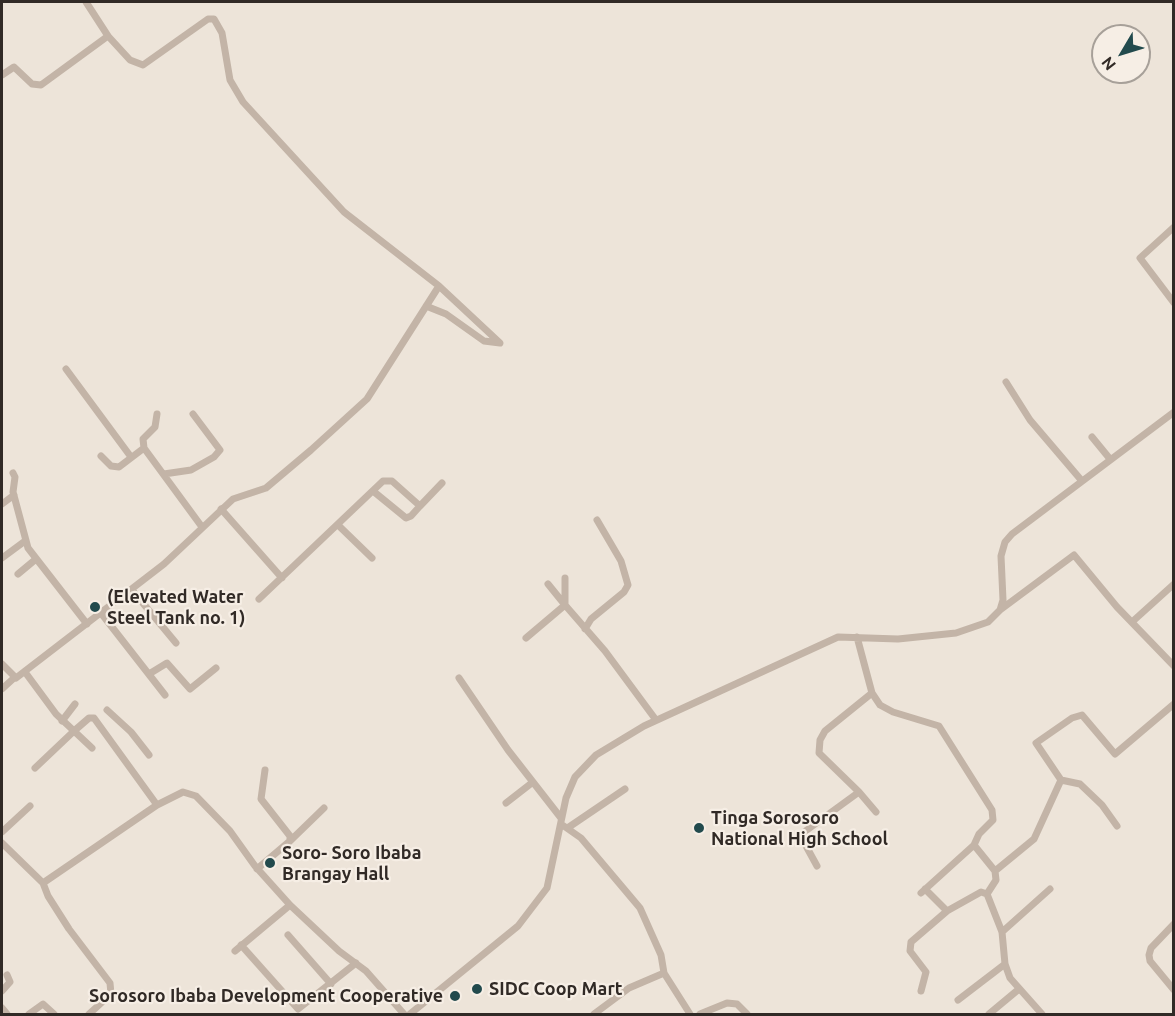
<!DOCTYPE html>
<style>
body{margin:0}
#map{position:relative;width:1175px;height:1016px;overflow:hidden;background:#ede4d9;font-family:Ubuntu,sans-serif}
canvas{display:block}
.frame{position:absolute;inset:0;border:3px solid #312a26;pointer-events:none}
.north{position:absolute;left:1091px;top:24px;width:60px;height:60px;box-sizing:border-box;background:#f6eee5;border:2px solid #a7a099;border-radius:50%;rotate:232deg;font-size:16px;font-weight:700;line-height:24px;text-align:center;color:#312a26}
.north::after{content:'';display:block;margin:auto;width:21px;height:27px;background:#224a4d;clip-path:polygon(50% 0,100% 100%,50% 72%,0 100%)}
</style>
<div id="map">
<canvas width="1175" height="1016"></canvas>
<div class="frame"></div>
<div class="north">N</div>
</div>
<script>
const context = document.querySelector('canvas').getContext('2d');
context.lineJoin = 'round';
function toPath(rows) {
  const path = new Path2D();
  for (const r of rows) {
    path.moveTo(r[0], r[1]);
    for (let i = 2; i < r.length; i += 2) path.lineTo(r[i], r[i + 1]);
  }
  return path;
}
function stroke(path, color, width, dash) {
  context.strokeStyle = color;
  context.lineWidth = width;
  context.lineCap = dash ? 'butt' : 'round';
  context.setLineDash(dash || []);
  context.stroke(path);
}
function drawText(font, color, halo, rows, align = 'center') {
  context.font = font + ' Ubuntu,sans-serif';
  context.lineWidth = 4.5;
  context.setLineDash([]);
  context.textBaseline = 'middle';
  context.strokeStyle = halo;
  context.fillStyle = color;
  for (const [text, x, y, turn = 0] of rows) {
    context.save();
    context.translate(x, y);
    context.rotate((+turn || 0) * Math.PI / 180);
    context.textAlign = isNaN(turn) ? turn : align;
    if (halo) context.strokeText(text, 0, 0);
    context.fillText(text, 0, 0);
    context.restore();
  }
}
const minor = toPath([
 [2,75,14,67,32,84,41,85,108,36,86,2],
 [1174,227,1140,258,1174,303],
 [426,306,446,314,484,341,500,343,439,286],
 [66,369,131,457],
 [1006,382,1030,420,1082,481],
 [157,414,155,427,143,439,144,448,202,527],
 [1092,437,1110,459],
 [101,456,111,466,119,467,144,448],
 [13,473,15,477,13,492,28,548,87,624],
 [164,474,191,470,214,457,220,450,193,414],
 [373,491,406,518,411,516,420,506],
 [2,504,14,495],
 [221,509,282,578],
 [338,525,372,558],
 [2,558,25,541],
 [18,574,36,559],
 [565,578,565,605,605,651,656,720],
 [132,590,176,643],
 [259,599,383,481,392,481,420,506,442,483],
 [1000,610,1074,555,1117,607,1174,666],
 [101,613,165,695],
 [1132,622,1174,584],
 [585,629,591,619,624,592,628,585,621,561,597,520],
 [857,637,872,693,880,705,893,712,939,726,992,810,993,820,979,834,974,845,995,871,1034,839,1061,780],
 [526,638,565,605,548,584],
 [2,664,16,678,164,564,233,499,266,488,311,450,367,399,439,286,344,212,243,102,230,80,222,33,214,19,208,19,143,65,130,60,108,36],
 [25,672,56,714,74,731,89,718,94,718,157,805,183,792,196,796,230,831,255,866,290,905,339,951,366,971,404,1014],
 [149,674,167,663,190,689,216,668],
 [459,678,508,750,561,818],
 [2,689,14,678],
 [107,710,131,732,149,755],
 [62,721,75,704],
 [35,768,74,731,92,748],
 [859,792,876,812],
 [506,803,533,782],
 [561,824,581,838,640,908,661,955,664,973,629,988,594,1014],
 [1117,826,1102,805,1080,784,1061,780,1036,743,1072,718,1082,715,1115,754,1174,704],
 [569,827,625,789],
 [2,832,30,806],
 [290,841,324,808],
 [2,843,43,883,48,896,69,929,110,983,111,994,89,1014],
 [817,866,800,835,859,792,819,753,820,740,825,731,872,693],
 [257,869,290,841,290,836,261,799,265,770],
 [43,883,157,805],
 [925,889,947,911],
 [921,893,974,845],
 [987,894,996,880,995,871],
 [1174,924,1151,948,1149,955,1150,961,1174,990],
 [1002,932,1050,889],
 [288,935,331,984],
 [241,945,298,1009,356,963],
 [235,951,290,905],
 [664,973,690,1014],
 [2,991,10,982,7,975],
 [921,991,926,972,910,951,911,942,947,911,981,892,987,894,1002,932,1005,964,1010,978,1042,1014],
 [958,1000,1005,964],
 [2,1008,7,1014],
 [29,1014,43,1004,54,1014],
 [410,1014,518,926,547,888,566,798,575,777,596,755,644,726,838,637,898,639,956,633,988,622,1000,610,1003,600,1001,556,1005,542,1012,534,1174,412],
 [700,1014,727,1003,737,1004,747,1014],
 [989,1014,1019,989]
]);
const markers = [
 [95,607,6,"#224a4d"],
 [699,828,6,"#224a4d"],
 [270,863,6,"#224a4d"],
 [477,989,6,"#224a4d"],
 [455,996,6,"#224a4d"]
];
const poiNames = [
 ["(Elevated Water",107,597],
 ["Steel Tank no. 1)",107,618],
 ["Tinga Sorosoro",711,818],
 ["National High School",711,839],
 ["Soro- Soro Ibaba",282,853],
 ["Brangay Hall",282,874],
 ["SIDC Coop Mart",489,989],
 ["Sorosoro Ibaba Development Cooperative",443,996,"right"]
];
stroke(minor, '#c3b4a7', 7);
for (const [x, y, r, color] of markers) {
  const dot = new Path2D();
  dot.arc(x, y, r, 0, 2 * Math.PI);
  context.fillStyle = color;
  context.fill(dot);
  stroke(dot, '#f6eee5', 2);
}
drawText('bold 18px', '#312a26', '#f6eee5', poiNames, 'left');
</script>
